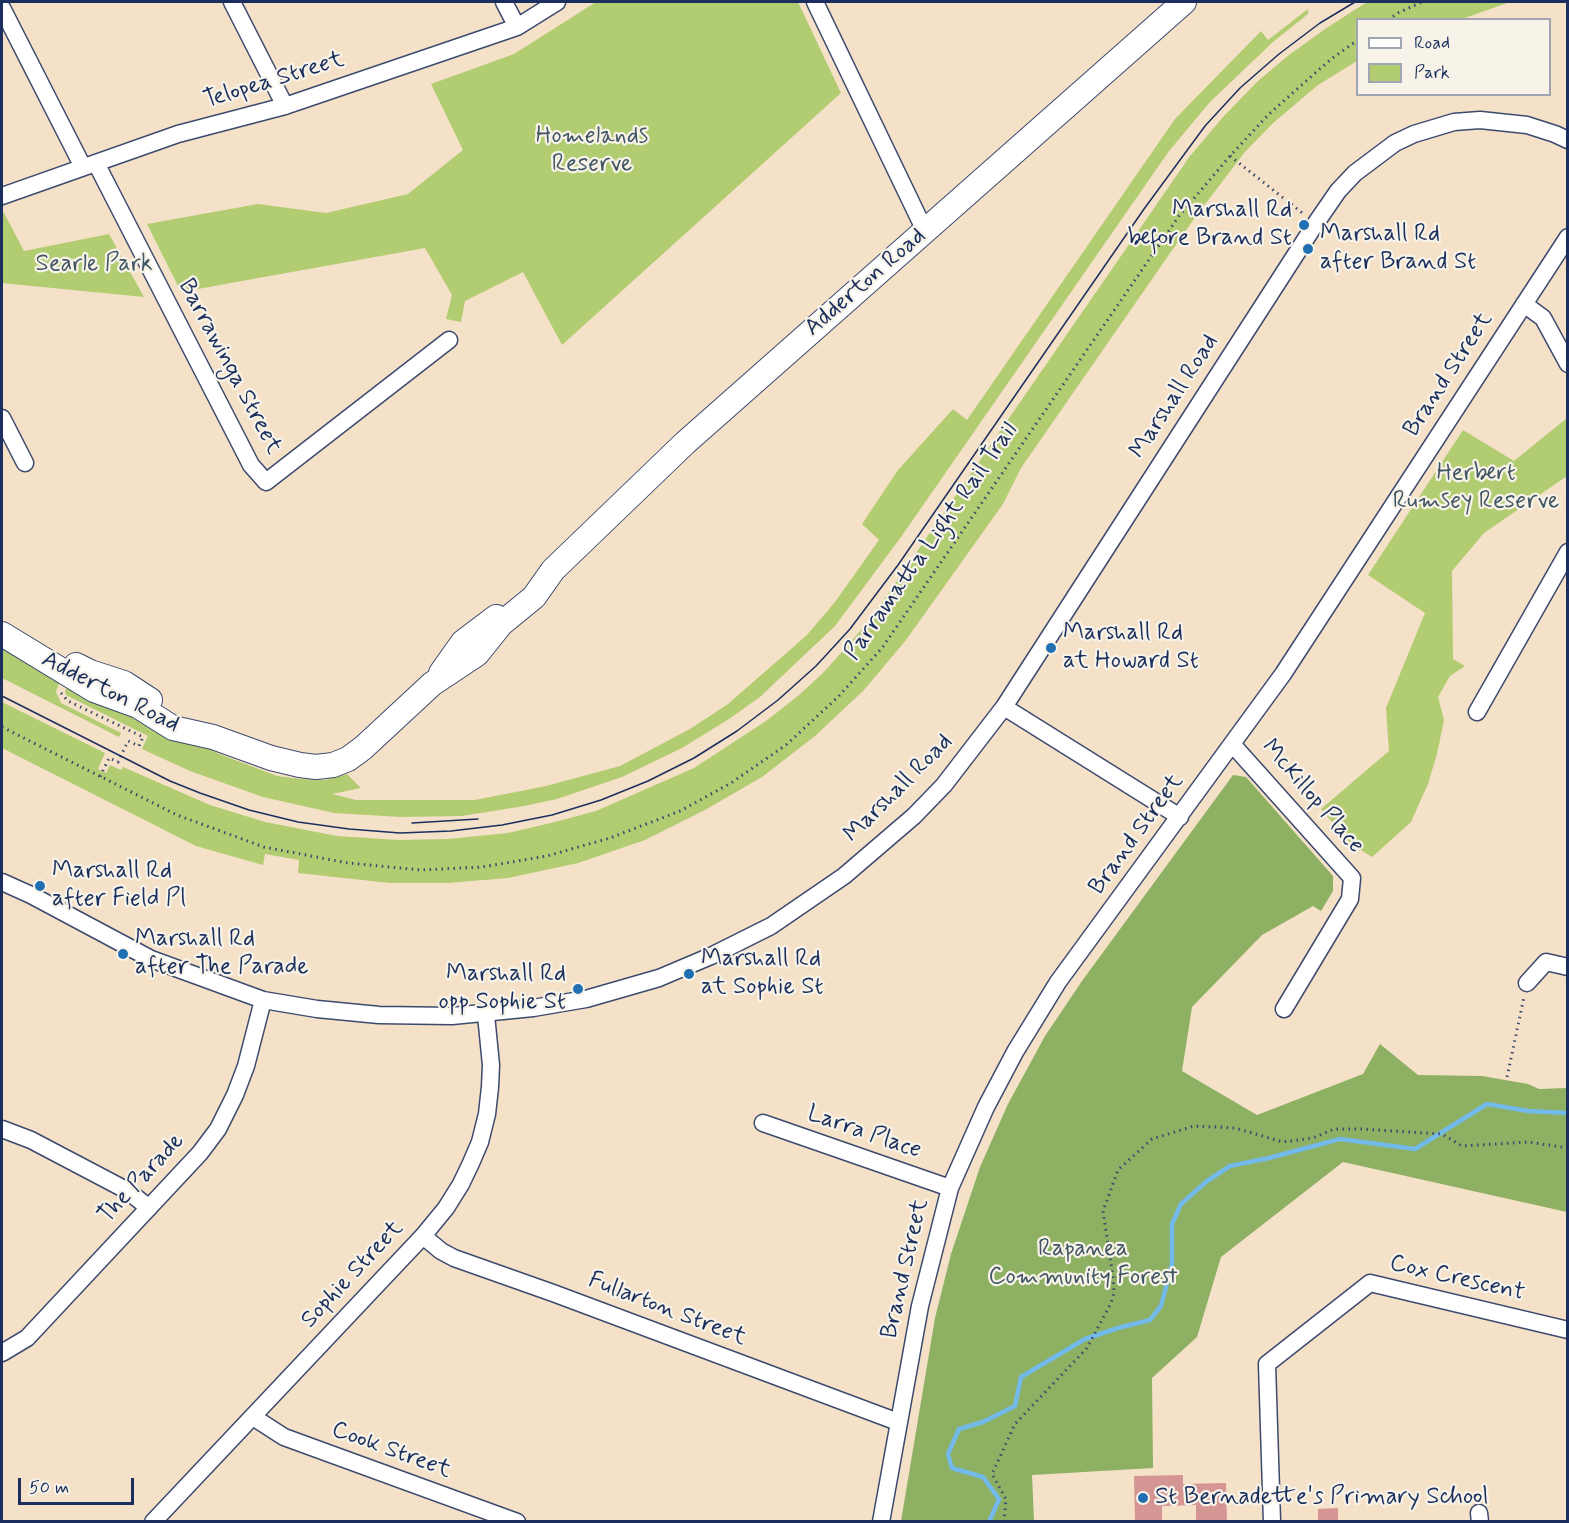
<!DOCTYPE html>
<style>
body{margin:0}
#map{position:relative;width:1569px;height:1523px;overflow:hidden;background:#f4e1c8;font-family:Mynerve,sans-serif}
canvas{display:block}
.frame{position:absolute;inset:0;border:3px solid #1b2f5e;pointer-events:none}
.legend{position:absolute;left:1356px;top:18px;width:195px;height:78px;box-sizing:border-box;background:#f7f3e8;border:2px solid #9fa5b1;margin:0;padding:8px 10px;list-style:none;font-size:18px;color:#1b2f5e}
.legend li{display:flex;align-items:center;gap:12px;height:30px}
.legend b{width:30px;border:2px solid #9fa5b1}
.scale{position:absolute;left:18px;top:1478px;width:116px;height:27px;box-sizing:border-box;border:3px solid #1b2f5e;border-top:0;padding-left:8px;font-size:18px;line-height:21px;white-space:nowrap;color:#1b2f5e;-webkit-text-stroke:4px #f7f3e8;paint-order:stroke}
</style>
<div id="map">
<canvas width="1569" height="1523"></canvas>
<div class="frame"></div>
<ul class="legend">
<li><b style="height:8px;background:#fff"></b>Road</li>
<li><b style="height:16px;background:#b2cc71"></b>Park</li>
</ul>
<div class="scale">50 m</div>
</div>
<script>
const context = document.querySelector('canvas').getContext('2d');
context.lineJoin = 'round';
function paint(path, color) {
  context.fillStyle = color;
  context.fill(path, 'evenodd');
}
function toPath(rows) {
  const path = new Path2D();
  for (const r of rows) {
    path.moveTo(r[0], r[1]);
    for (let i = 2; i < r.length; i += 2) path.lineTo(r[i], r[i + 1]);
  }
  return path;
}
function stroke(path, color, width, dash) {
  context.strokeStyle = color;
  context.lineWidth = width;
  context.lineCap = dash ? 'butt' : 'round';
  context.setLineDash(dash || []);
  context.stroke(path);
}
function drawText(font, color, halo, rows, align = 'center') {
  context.font = font + ' Mynerve,sans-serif';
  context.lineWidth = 4.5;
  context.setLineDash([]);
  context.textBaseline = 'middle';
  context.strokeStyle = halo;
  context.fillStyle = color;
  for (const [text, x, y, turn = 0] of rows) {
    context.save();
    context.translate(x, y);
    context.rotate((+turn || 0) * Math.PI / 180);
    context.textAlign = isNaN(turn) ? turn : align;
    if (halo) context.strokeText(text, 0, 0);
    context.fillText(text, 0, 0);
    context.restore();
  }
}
const green = toPath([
 [596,2,798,2,841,93,562,345,523,272,465,301,461,322,446,319,452,295,425,248,181,292,147,224,258,204,326,213,408,194,463,150,431,84,514,54],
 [1367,2,1510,2,1462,19,1358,20,1357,61,1318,85,1272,124,1244,153,1191,223,1021,468,1003,504,906,640,864,690,815,736,762,777,705,810,645,840,578,863,508,878,448,883,390,883,298,873,299,860,265,854,263,865,196,846,2,748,2,702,105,753,98,769,106,773,110,765,121,770,123,767,210,805,265,822,337,836,399,840,448,839,508,833,555,822,596,811,694,768,766,721,799,695,824,672,869,621,1190,156,1223,117,1258,81,1289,55,1325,29],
 [1308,9,1308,14,1274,41,1210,102,1169,151,901,537,835,626,760,697,729,719,682,748,622,777,557,799,524,806,462,816,401,817,334,813,263,797,190,771,142,749,148,736,66,695,65,691,69,683,161,728,222,755,277,776,300,779,325,780,347,774,361,788,332,794,356,800,475,800,546,786,620,766,690,729,728,704,807,635,835,602,879,540,862,524,898,470,953,409,967,420,1175,119,1261,31,1268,40],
 [4,213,24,251,109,234,144,297,2,283,2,214],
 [1567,418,1567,476,1484,533,1452,571,1453,659,1465,666,1450,676,1438,697,1444,720,1437,754,1428,784,1411,822,1372,857,1350,843,1321,809,1389,751,1386,708,1425,613,1368,575,1463,430,1514,461],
 [2,649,61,678,56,692,61,703,121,733,119,737,2,678]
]);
const forest = toPath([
 [1233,775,1246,777,1333,876,1333,891,1321,911,1313,906,1262,935,1192,1007,1182,1071,1257,1115,1363,1074,1380,1044,1418,1075,1482,1076,1528,1084,1539,1089,1567,1088,1567,1212,1343,1162,1221,1257,1197,1337,1152,1378,1153,1468,1032,1475,1034,1521,901,1521,935,1318,951,1254,980,1167,1008,1104,1045,1036,1082,981]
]);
const stream = toPath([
 [989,1522,999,1499,983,1477,952,1468,948,1454,959,1429,983,1422,1015,1406,1021,1377,1085,1339,1118,1328,1150,1320,1161,1306,1172,1264,1172,1224,1181,1204,1207,1181,1230,1166,1269,1158,1340,1139,1415,1149,1487,1104,1528,1111,1568,1113]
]);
const building = toPath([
 [1183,1475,1183,1484,1226,1483,1227,1521,1196,1521,1196,1505,1162,1506,1162,1521,1135,1521,1134,1476],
 [1338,1508,1338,1521,1318,1521,1318,1509]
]);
const path = toPath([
 [1388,20,1398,13,1422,2],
 [1230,156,1305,215],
 [61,693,68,701,143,737,139,746,128,741,118,762,109,758,100,777],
 [2,727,177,815,264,847,348,863,421,870,482,867,547,856,610,838,680,811,731,783,786,745,838,697,882,648,1179,216,1230,156,1269,114,1331,59,1358,40],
 [1507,1077,1524,997],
 [1004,1522,1006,1499,992,1474,1015,1424,1087,1348,1111,1303,1114,1293,1113,1277,1103,1211,1118,1170,1152,1139,1194,1126,1235,1128,1283,1142,1313,1138,1334,1129,1361,1129,1442,1134,1462,1146,1528,1142,1568,1148]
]);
const street = toPath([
 [232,2,285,106],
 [504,2,517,27],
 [815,2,925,231],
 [2,8,83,167],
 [96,163,251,465,266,482,449,340],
 [2,196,178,134,285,106,517,27,557,2],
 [1524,304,1543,318,1568,364],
 [2,418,25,463],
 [1004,707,1180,817],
 [1477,712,1568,552],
 [1233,745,1352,878,1350,899,1284,1009],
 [2,882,31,895,151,959,263,1000,317,1009,379,1015,452,1016,533,1008,586,999,659,978,711,956,771,926,844,876,914,816,944,785,1004,707,1316,223,1338,191,1355,173,1395,143,1414,134,1454,122,1480,120,1527,125,1555,134,1568,140],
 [1527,983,1546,962,1568,967],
 [763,1123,950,1188],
 [2,1129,31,1140,128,1191,149,1208],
 [423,1236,441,1251,454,1258,553,1293,898,1422],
 [2,1353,27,1338,200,1153,218,1129,235,1095,246,1066,263,1000],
 [253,1417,284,1437,517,1522],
 [1479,1513,1480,1522],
 [153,1522,423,1236,446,1208,461,1184,471,1163,480,1142,487,1114,490,1087,491,1065,486,1015],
 [881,1522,920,1306,950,1188,986,1107,1015,1052,1058,982,1283,674,1568,237],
 [1272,1522,1267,1364,1370,1283,1568,1330]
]);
const secondary = toPath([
 [2,634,94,690,138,706,173,728,213,737,271,758,300,765,316,767,333,765,348,759,363,748,432,684,477,654,501,624,534,597,553,570,685,443,1184,2],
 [76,665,90,672,124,683,150,700],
 [441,673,463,642,496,617]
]);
const tram = toPath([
 [2,696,170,781,200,793,249,810,298,822,349,829,400,833,451,831,502,825,552,815,601,800,648,781,694,758,737,731,778,700,816,666,850,629,898,565,1144,209,1205,126,1240,88,1279,54,1320,23,1355,2],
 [412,823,478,819]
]);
const markers = [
 [1304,225,6,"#1f6fb2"],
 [1308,249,6,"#1f6fb2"],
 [1051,648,6,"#1f6fb2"],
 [40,886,6,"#1f6fb2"],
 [123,954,6,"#1f6fb2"],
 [689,974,6,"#1f6fb2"],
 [578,989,6,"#1f6fb2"],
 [1143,1498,6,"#1f6fb2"]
];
const streetNames = [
 ["Telopea Street",274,81,-17],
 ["Adderton Road",866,283,-41],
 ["Barrawinga Street",229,367,62],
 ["Brand Street",1449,375,-57],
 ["Marshall Road",1175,397,-57],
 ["Parramatta Light Rail Trail",932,542,-55],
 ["Adderton Road",110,693,27],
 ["Marshall Road",899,789,-45],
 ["McKillop Place",1312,797,49],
 ["Brand Street",1137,835,-54],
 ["Larra Place",864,1133,19],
 ["The Parade",142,1179,-47],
 ["Brand Street",906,1269,-77],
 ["Sophie Street",353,1275,-47],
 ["Cox Crescent",1457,1279,13],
 ["Fullarton Street",667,1310,21],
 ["Cook Street",391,1451,20]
];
const parkNames = [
 ["Homelands",592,137],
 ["Reserve",592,165],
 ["Searle Park",94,265],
 ["Herbert",1476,474],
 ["Rumsey Reserve",1476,502],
 ["Rapanea",1083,1250],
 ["Community Forest",1083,1278]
];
const poiNames = [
 ["Marshall Rd",1292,211,"right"],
 ["before Brand St",1292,239,"right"],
 ["Marshall Rd",1320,235],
 ["after Brand St",1320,263],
 ["Marshall Rd",1063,634],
 ["at Howard St",1063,662],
 ["Marshall Rd",52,872],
 ["after Field Pl",52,900],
 ["Marshall Rd",135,940],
 ["after The Parade",135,968],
 ["Marshall Rd",701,960],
 ["at Sophie St",701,988],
 ["Marshall Rd",566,975,"right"],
 ["opp Sophie St",566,1003,"right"],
 ["St Bernadette's Primary School",1155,1498]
];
paint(green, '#b2cc71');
paint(forest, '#8db063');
stroke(stream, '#73baea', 4.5);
paint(building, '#d59593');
stroke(street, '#3c4a6e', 19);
stroke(secondary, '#3c4a6e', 26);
stroke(path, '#3c4a6e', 3, [1.5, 4.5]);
stroke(street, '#fff', 16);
stroke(secondary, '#fff', 24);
stroke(tram, '#1b2f5e', 1.5);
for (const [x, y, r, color] of markers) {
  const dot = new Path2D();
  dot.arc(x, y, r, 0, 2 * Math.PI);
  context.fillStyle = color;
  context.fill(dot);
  stroke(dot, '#f7f3e8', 2);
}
drawText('24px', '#1b2f5e', '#f7f3e8', streetNames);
drawText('24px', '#415663', '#f7f3e8', parkNames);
drawText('24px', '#1b2f5e', '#f7f3e8', poiNames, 'left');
</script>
